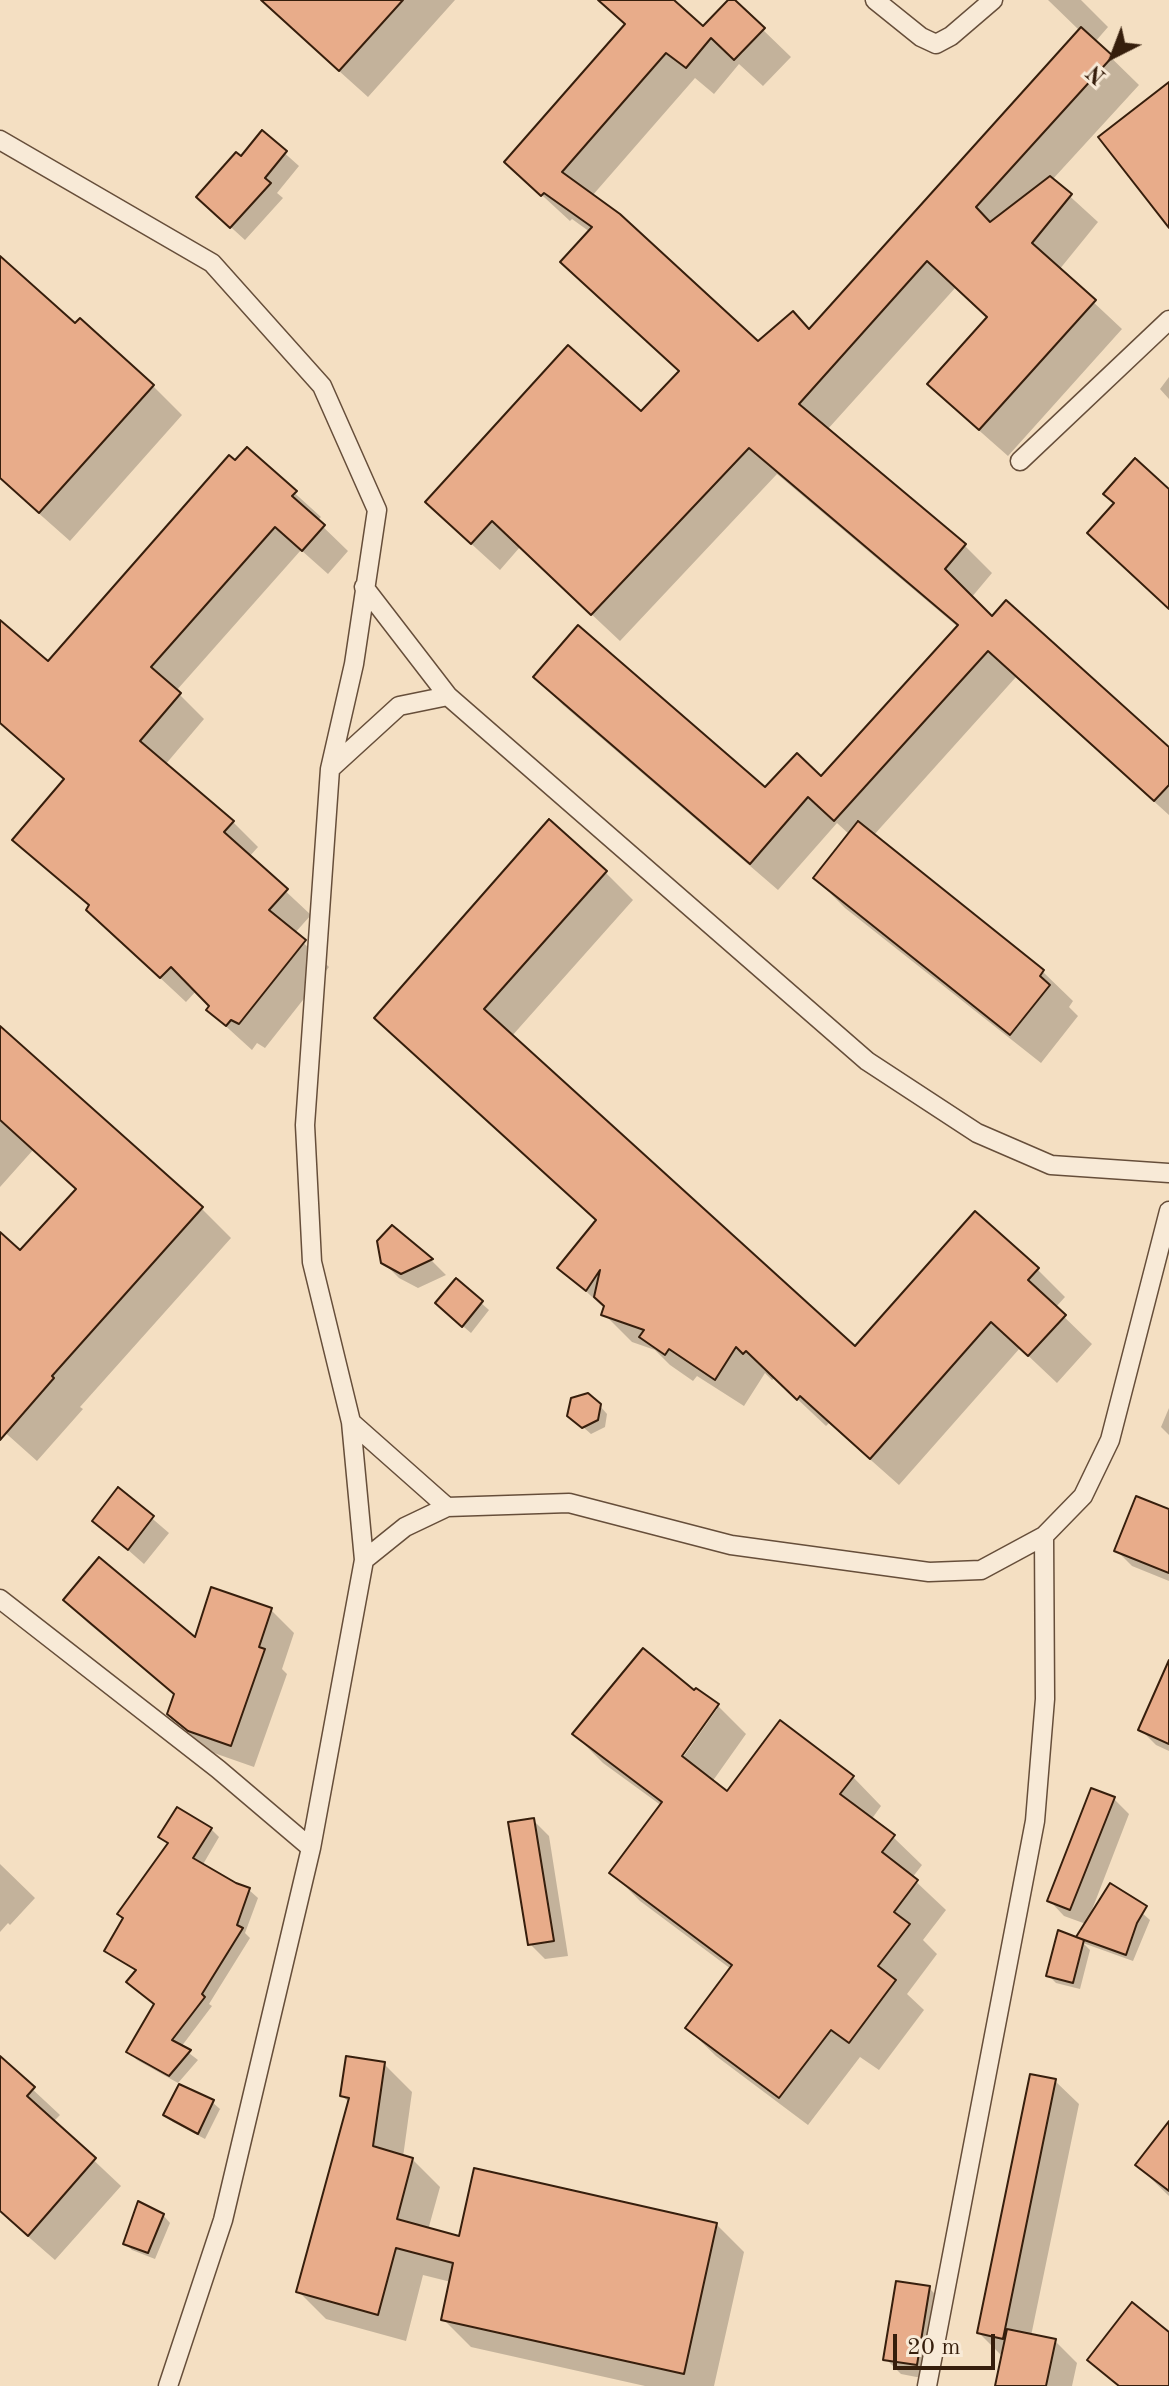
<!DOCTYPE html>
<style>
body{margin:0}
#map{position:relative;width:1169px;height:2386px;overflow:hidden;background:#f4dfc2;font-family:"Old Standard TT",serif}
canvas{display:block}
.north{position:absolute;left:1073px;top:16px;width:80px;height:80px;-webkit-text-stroke:6px #f8ead7;paint-order:stroke;rotate:222deg;font-size:22px;font-weight:700;line-height:32px;text-align:center;color:#361e0c}
.north::after{content:'';display:block;margin:auto;width:28px;height:36px;background:#361e0c;clip-path:polygon(50% 0,100% 100%,50% 72%,0 100%)}
.scale{position:absolute;left:893px;top:2334px;width:102px;height:36px;box-sizing:border-box;border:4px solid #361e0c;border-top:0;padding-left:10px;font-size:24px;line-height:28px;white-space:nowrap;color:#361e0c;-webkit-text-stroke:6px #f8ead7;paint-order:stroke}
</style>
<div id="map">
<canvas width="1169" height="2386"></canvas>
<div class="north">N</div>
<div class="scale">20 m</div>
</div>
<script>
const context = document.querySelector('canvas').getContext('2d');
context.lineJoin = 'round';
function paint(path, color) {
  context.fillStyle = color;
  context.fill(path, 'evenodd');
}
function toPath(rows) {
  const path = new Path2D();
  for (const r of rows) {
    path.moveTo(r[0], r[1]);
    for (let i = 2; i < r.length; i += 2) path.lineTo(r[i], r[i + 1]);
  }
  return path;
}
function stroke(path, color, width, dash) {
  context.strokeStyle = color;
  context.lineWidth = width;
  context.lineCap = dash ? 'butt' : 'round';
  context.setLineDash(dash || []);
  context.stroke(path);
}
const shadow = toPath([
 [260,0,455,0,368,97],
 [598,0,671,0,703,29,732,0,791,57,763,86,739,64,714,94,695,78,592,196,758,343,810,330,1080,31,1048,0,1081,0,1108,27,1095,42,1139,85,1052,180,1098,222,1059,270,1122,329,1008,456,957,411,989,318,956,287,827,430,965,546,992,573,971,598,992,619,1169,750,1169,815,1016,677,873,836,1043,972,1073,1001,1069,1007,1078,1016,1041,1063,845,908,815,878,850,835,837,823,778,890,563,705,535,677,765,790,821,778,958,627,777,474,620,641,520,547,500,570,455,529,641,414,680,372,562,262,590,232,572,219,570,221,506,162,626,26],
 [262,133,299,166,277,193,283,198,245,240,212,210,241,159],
 [0,258,75,326,153,386,182,415,70,541,0,479],
 [1169,377,1169,399,1160,389],
 [247,450,321,517,317,521,348,551,328,574,301,550,176,691,204,719,165,765,233,822,258,847,249,857,311,915,294,934,329,967,265,1048,257,1043,252,1050,208,1010,212,1006,197,990,186,1002,113,934,90,907,15,840,65,781,0,724,0,623,48,664],
 [605,872,633,900,511,1037,855,1349,1037,1269,1065,1297,1055,1308,1092,1344,1057,1383,1020,1348,899,1485,829,1423,826,1426,775,1378,772,1380,765,1373,744,1406,697,1376,693,1381,670,1365,655,1350,632,1342,604,1314,605,1309,560,1267,597,1222,377,1018],
 [0,1028,202,1209,231,1238,80,1407,83,1409,37,1461,0,1428,0,1235,20,1253,78,1191,33,1150,0,1187],
 [392,1227,432,1261,446,1275,418,1288,399,1278,383,1262],
 [456,1281,489,1310,471,1333,444,1310],
 [600,1406,607,1414,605,1427,591,1434,574,1419],
 [1169,1408,1169,1435,1161,1427],
 [119,1490,169,1533,144,1564,94,1520],
 [1169,1511,1169,1581,1132,1566,1116,1550],
 [65,1600,196,1641,271,1610,294,1633,282,1669,287,1674,254,1767,214,1753,193,1737,170,1714,176,1696,88,1623],
 [1169,1665,1169,1751,1156,1745,1140,1729],
 [694,1693,717,1705,746,1734,712,1782,728,1793,853,1777,881,1806,871,1820,893,1837,922,1865,912,1878,946,1910,923,1940,937,1954,907,1994,924,2010,879,2070,860,2057,808,2125,716,2056,687,2028,731,1969,640,1901,612,1873,662,1806,603,1763,574,1734],
 [712,1709,717,1709,677,1766,674,1763],
 [1114,1799,1129,1814,1090,1915,1142,1913,1150,1920,1133,1961,1083,1943,1090,1950,1080,1989,1056,1983,1048,1975,1059,1933,1085,1943,1078,1936,1086,1924,1064,1916,1049,1900],
 [534,1821,549,1836,568,1956,545,1959,530,1944],
 [211,1829,219,1837,202,1866,249,1890,258,1898,245,1933,250,1938,209,2004,212,2006,181,2047,198,2060,178,2083,137,2060,128,2051,156,2005,137,1972,107,1951,169,1845,161,1837],
 [0,1864,35,1898,10,1925,8,1923,0,1932],
 [0,2059,60,2115,53,2122,121,2186,55,2260,0,2212],
 [384,2064,412,2092,403,2157,412,2159,440,2187,428,2230,461,2239,716,2224,744,2252,714,2386,645,2386,471,2347,443,2319,451,2282,423,2275,406,2341,326,2319,298,2291,350,2103,342,2096],
 [1055,2081,1079,2104,1031,2336,1055,2341,1077,2363,1072,2386,997,2386,1002,2356,979,2333],
 [212,2102,220,2109,205,2139,173,2122,166,2115],
 [1169,2125,1169,2196,1137,2165],
 [163,2215,170,2223,155,2259,132,2250,125,2243],
 [929,2288,944,2303,932,2380,901,2374,886,2359]
]);
const building = toPath([
 [261,0,403,0,339,71,261,0],
 [598,0,674,0,703,26,728,0,735,0,765,28,734,60,711,38,686,68,666,53,562,172,620,214,758,341,793,311,809,329,1081,27,1113,56,976,207,990,222,1050,176,1072,194,1032,243,1096,300,979,430,927,384,987,317,927,261,799,404,966,544,945,569,992,616,1006,600,1169,747,1169,785,1154,801,988,651,834,821,808,797,750,864,533,677,578,625,765,787,797,753,821,776,958,625,749,448,591,615,492,521,471,544,425,502,568,345,641,411,679,371,560,262,592,227,544,193,541,196,504,162,625,24,598,0],
 [1169,82,1169,228,1098,137,1169,82],
 [262,130,287,151,265,178,271,183,230,228,196,197,236,152,241,156,262,130],
 [0,256,75,323,80,318,154,385,39,513,0,478,0,256],
 [247,447,297,491,292,496,325,525,302,551,275,527,151,667,181,693,140,741,234,821,224,832,288,889,269,910,306,940,239,1024,231,1020,226,1026,206,1010,209,1006,171,967,160,978,86,910,89,905,12,840,64,779,0,723,0,620,48,661,229,455,235,460,247,447],
 [1135,458,1169,489,1169,609,1087,533,1114,503,1103,494,1135,458],
 [549,819,607,871,484,1009,855,1346,975,1211,1039,1268,1028,1280,1066,1315,1028,1356,991,1322,870,1459,800,1396,797,1400,746,1351,743,1354,736,1347,715,1380,669,1349,665,1355,639,1337,644,1330,601,1315,604,1306,594,1297,600,1270,586,1291,557,1268,596,1220,374,1018,549,819],
 [858,821,1044,970,1040,976,1050,985,1010,1035,813,878,858,821],
 [0,1026,203,1207,52,1376,54,1378,0,1440,0,1232,20,1250,76,1189,0,1120,0,1026],
 [392,1225,433,1259,401,1274,381,1263,377,1241,392,1225],
 [456,1278,483,1301,462,1327,435,1303,456,1278],
 [588,1393,601,1404,598,1420,582,1428,567,1416,571,1398,588,1393],
 [118,1487,154,1516,128,1550,92,1521,118,1487],
 [1136,1496,1169,1509,1169,1573,1114,1551,1136,1496],
 [99,1557,195,1637,211,1587,272,1608,259,1647,265,1649,231,1746,188,1731,167,1714,174,1694,63,1600,99,1557],
 [643,1648,694,1690,696,1688,719,1704,682,1756,727,1791,780,1720,854,1776,840,1794,895,1835,882,1852,918,1880,894,1912,910,1924,878,1966,896,1980,849,2043,831,2030,779,2098,685,2028,732,1965,609,1873,662,1802,572,1734,643,1648],
 [1169,1660,1169,1744,1138,1730,1169,1660],
 [1091,1788,1115,1797,1070,1910,1047,1901,1091,1788],
 [177,1807,212,1828,193,1858,236,1883,250,1888,237,1925,243,1928,202,1994,205,1997,172,2040,191,2050,169,2076,126,2052,154,2004,126,1982,136,1970,104,1951,123,1918,117,1914,168,1843,158,1837,177,1807],
 [534,1818,554,1941,528,1945,508,1822,534,1818],
 [1110,1883,1147,1906,1137,1923,1126,1955,1076,1937,1110,1883],
 [1058,1930,1084,1940,1073,1983,1046,1976,1058,1930],
 [0,2056,35,2087,27,2096,96,2158,28,2236,0,2211,0,2056],
 [346,2056,385,2062,373,2146,413,2158,397,2219,459,2236,474,2168,717,2223,684,2374,441,2320,453,2263,396,2248,378,2315,296,2292,349,2098,340,2096,346,2056],
 [1030,2074,1056,2079,1003,2339,977,2333,1030,2074],
 [179,2084,214,2100,198,2134,163,2115,179,2084],
 [1169,2121,1169,2191,1135,2165,1169,2121],
 [138,2201,164,2214,148,2253,123,2244,138,2201],
 [896,2281,930,2286,917,2365,883,2360,896,2281],
 [1132,2302,1169,2332,1169,2386,1119,2386,1087,2360,1132,2302],
 [1007,2329,1056,2339,1046,2386,995,2386,1007,2329]
]);
const service = toPath([
 [875,0,921,37,936,44,951,36,993,0],
 [0,140,212,263,322,386,377,510,354,664,330,769,305,1125,312,1262,351,1422,447,1507],
 [1020,461,1169,320],
 [364,587,448,696,867,1061,977,1133,1051,1165,1169,1173],
 [330,769,399,706,448,696],
 [351,1422,364,1560],
 [0,1599,218,1769,311,1848],
 [168,2386,223,2220,311,1848,364,1560,405,1527,447,1507,569,1503,731,1545,929,1572,981,1570,1044,1536,1083,1496,1110,1440,1169,1211],
 [927,2386,1035,1821,1045,1699,1044,1536]
]);
paint(shadow, '#0003');
paint(building, '#e8ac8a');
stroke(building, '#361e0c', 2);
stroke(service, '#664e3a', 21);
stroke(service, '#f8ead7', 18);
</script>
